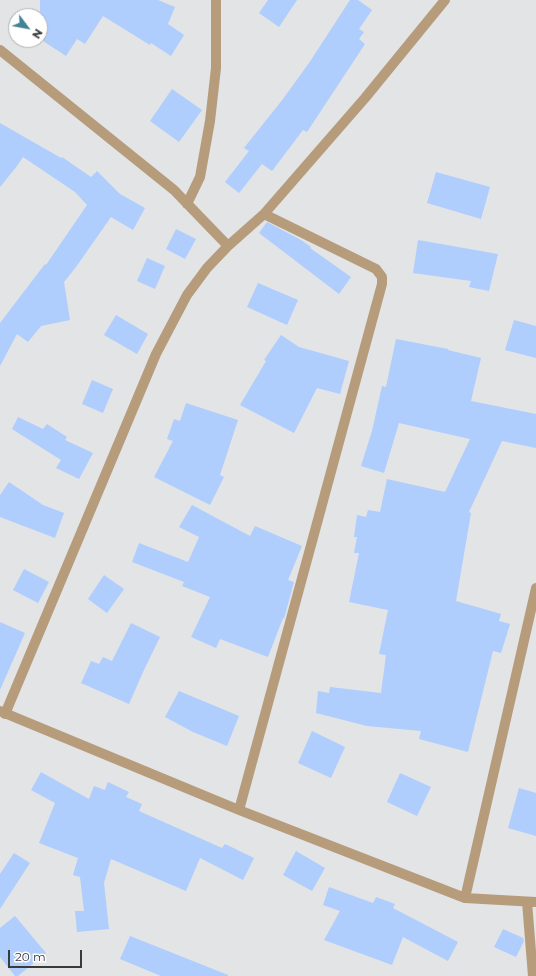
<!DOCTYPE html>
<style>
body{margin:0}
#map{position:relative;width:536px;height:976px;overflow:hidden;background:#e2e4e6;font-family:Montserrat,sans-serif}
canvas{display:block}
.north{position:absolute;left:8px;top:8px;width:40px;height:40px;box-sizing:border-box;background:#fff;border:1px solid #b0b0b1;border-radius:50%;rotate:122deg;font-size:11px;font-weight:700;line-height:16px;text-align:center;color:#393a3b}
.north::after{content:'';display:block;margin:auto;width:14px;height:18px;background:#418495;clip-path:polygon(50% 0,100% 100%,50% 72%,0 100%)}
.scale{position:absolute;left:8px;top:950px;width:74px;height:18px;box-sizing:border-box;border:2px solid #393a3b;border-top:0;padding-left:5px;font-size:12px;line-height:14px;white-space:nowrap;color:#393a3b;-webkit-text-stroke:3px #fff;paint-order:stroke}
</style>
<div id="map">
<canvas width="536" height="976"></canvas>
<div class="north">N</div>
<div class="scale">20 m</div>
</div>
<script>
const context = document.querySelector('canvas').getContext('2d');
context.lineJoin = 'round';
function paint(path, color) {
  context.fillStyle = color;
  context.fill(path, 'evenodd');
}
function toPath(rows) {
  const path = new Path2D();
  for (const r of rows) {
    path.moveTo(r[0], r[1]);
    for (let i = 2; i < r.length; i += 2) path.lineTo(r[i], r[i + 1]);
  }
  return path;
}
function stroke(path, color, width, dash) {
  context.strokeStyle = color;
  context.lineWidth = width;
  context.lineCap = dash ? 'butt' : 'round';
  context.setLineDash(dash || []);
  context.stroke(path);
}
const building = toPath([
 [40,0,158,0,175,7,168,24,184,35,171,56,151,43,150,45,103,16,85,44,77,39,66,56,43,41,47,35,40,30],
 [268,0,297,0,279,27,259,13],
 [350,0,358,0,372,10,359,29,364,32,359,39,365,44,307,132,303,130,272,171,262,164,239,193,225,182,249,151,244,148,283,99,309,63],
 [172,89,202,110,179,142,150,121],
 [0,123,61,158,62,157,91,177,97,171,120,194,145,208,133,230,111,217,76,267,64,282,70,320,41,326,28,342,17,334,0,366,0,323,45,264,46,265,87,205,75,192,23,157,17,166,0,187],
 [436,172,490,187,481,219,427,203],
 [267,222,301,240,311,247,310,248,351,277,339,294,259,233],
 [176,229,196,239,185,259,166,249],
 [418,240,498,254,489,291,469,287,471,281,413,273],
 [147,258,165,266,155,289,137,281],
 [258,283,298,300,287,325,247,307],
 [116,315,148,334,137,354,104,335],
 [514,320,536,326,536,358,505,350],
 [281,335,299,347,349,361,340,394,317,388,294,433,240,405,266,361,264,360],
 [396,339,448,349,448,350,481,358,471,401,536,414,536,448,502,441,469,512,471,513,456,601,501,614,499,621,510,624,501,653,493,651,468,752,419,739,421,731,367,726,316,713,318,691,329,693,330,687,381,693,386,655,379,654,388,610,349,602,359,553,354,553,357,537,354,537,357,515,366,517,368,510,380,512,387,479,445,492,470,439,399,423,384,473,361,466,372,431,382,386,386,387],
 [92,380,113,389,103,413,82,404],
 [186,403,238,420,220,475,224,477,210,505,154,477,173,441,167,439,174,419,180,421],
 [18,417,43,429,47,424,67,437,65,440,93,453,79,479,56,468,61,460,12,429],
 [9,482,43,505,64,513,55,538,0,517,0,495],
 [192,505,250,536,255,526,302,546,288,580,294,582,284,619,283,618,268,657,220,639,216,648,191,637,210,597,182,586,184,582,132,562,139,543,188,562,199,537,179,527],
 [24,569,49,582,38,603,13,590],
 [104,575,124,589,107,613,88,599],
 [0,622,25,633,0,690],
 [131,623,160,637,143,672,129,704,81,683,91,661,99,664,103,657,112,661],
 [179,691,239,716,227,746,193,732,165,717],
 [312,731,345,747,331,778,298,763],
 [41,772,89,799,94,786,105,790,108,782,129,792,126,797,142,804,139,811,222,848,225,844,254,858,243,880,200,858,186,891,111,859,104,883,109,929,77,932,75,911,84,911,80,877,73,875,78,858,39,843,55,803,31,790],
 [400,773,431,787,417,816,387,802],
 [519,788,536,793,536,836,508,828],
 [296,851,325,868,312,891,283,875],
 [14,853,30,863,0,909,0,874],
 [329,887,373,903,376,897,395,904,393,908,458,942,448,961,403,937,392,965,324,940,340,911,323,905],
 [15,916,46,953,18,976,15,976,0,957,0,928],
 [503,929,523,938,524,941,516,957,494,947],
 [130,936,228,975,228,976,161,976,120,959]
]);
const minor = toPath([
 [0,50,174,190,228,246],
 [187,204,200,177,210,121,216,68,216,0],
 [0,711,239,810,465,898,536,902],
 [5,714,156,354,187,295,207,268,228,246,264,214,365,98,445,0],
 [239,810,382,284,382,277,376,269,264,214],
 [465,898,536,588],
 [527,902,533,976]
]);
paint(building, '#afcdfd');
stroke(minor, '#b79c7b', 10);
</script>
